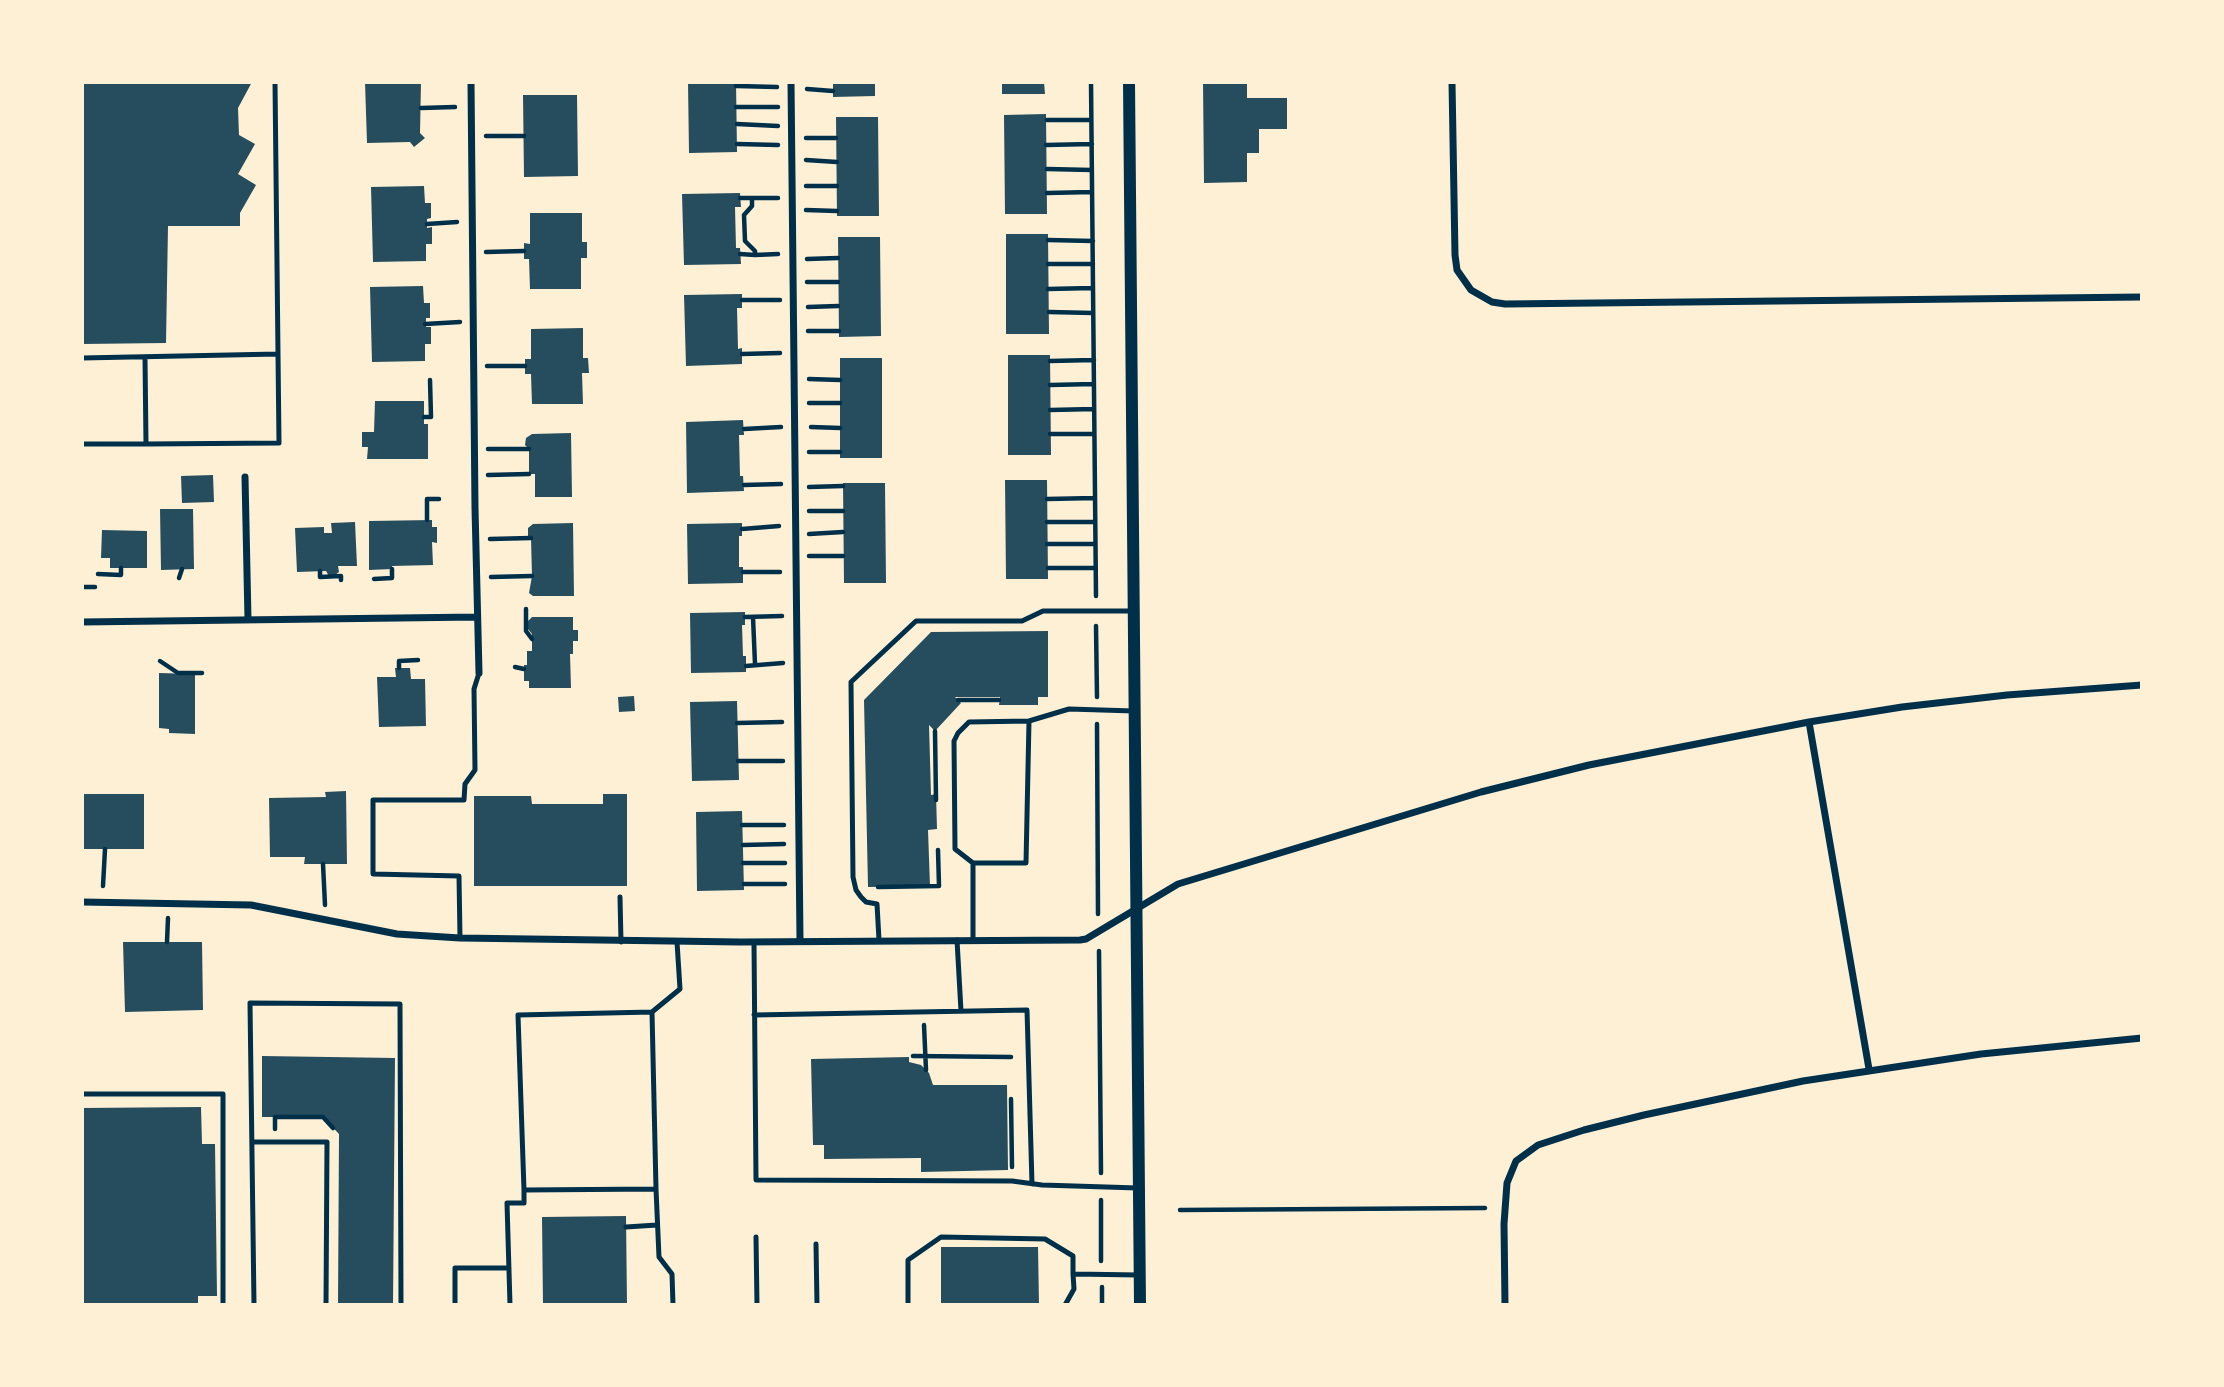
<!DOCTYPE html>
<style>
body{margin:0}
#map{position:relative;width:2224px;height:1387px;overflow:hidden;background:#fdf0d5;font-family:"Titillium Web",sans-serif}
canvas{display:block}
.frame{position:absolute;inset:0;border:84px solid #fdf0d5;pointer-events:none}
</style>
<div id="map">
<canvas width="2224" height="1387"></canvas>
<div class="frame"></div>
</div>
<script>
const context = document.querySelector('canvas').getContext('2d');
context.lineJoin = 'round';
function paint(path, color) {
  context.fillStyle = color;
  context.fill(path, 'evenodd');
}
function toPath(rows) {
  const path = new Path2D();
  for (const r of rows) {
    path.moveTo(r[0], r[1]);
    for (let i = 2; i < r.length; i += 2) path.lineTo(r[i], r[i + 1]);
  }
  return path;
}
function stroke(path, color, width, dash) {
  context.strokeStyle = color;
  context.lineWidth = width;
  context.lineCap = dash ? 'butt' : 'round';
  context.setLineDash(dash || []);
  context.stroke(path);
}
const building = toPath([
 [82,82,252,82,238,108,239,135,255,144,238,174,256,185,240,213,240,226,168,226,166,343,82,344],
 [365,82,421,82,420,133,425,138,414,147,410,142,367,143],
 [688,82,736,82,737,152,689,153],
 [833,82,875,82,875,96,833,97],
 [1002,82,1044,82,1045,94,1002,94],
 [1203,82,1247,82,1247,98,1287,98,1287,129,1259,129,1259,153,1247,153,1247,182,1204,183],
 [523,95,577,95,578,176,524,177],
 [1046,114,1047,214,1005,214,1004,115],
 [836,117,878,117,879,216,837,216],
 [424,186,425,203,431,203,431,218,427,219,427,228,432,227,432,244,426,244,426,261,373,262,371,187],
 [740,193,741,207,735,207,736,248,740,248,741,264,684,265,682,194],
 [530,213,582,213,582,242,587,242,587,258,581,258,581,289,530,289,529,259,524,259,524,243,530,244],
 [1006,234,1048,234,1049,334,1006,334],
 [838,237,880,237,881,336,839,337],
 [423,286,424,303,430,303,430,318,426,318,426,327,431,327,431,344,425,344,425,361,372,362,370,287],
 [742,294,742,308,737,308,738,349,742,348,742,364,686,366,684,295],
 [583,328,583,358,588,358,589,373,582,373,583,404,532,404,531,374,525,374,525,359,531,359,531,329],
 [1008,355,1050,355,1051,455,1008,455],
 [840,358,882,358,882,458,840,458],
 [375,401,424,401,424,424,428,424,428,459,367,459,368,447,362,447,362,432,374,432],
 [743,420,744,435,739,435,740,476,743,476,744,491,687,493,686,422],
 [571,433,572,497,535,497,535,474,529,474,529,449,525,445,526,438,532,434],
 [213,475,214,502,182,503,181,476],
 [1005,480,1047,480,1048,579,1006,579],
 [843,483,885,483,886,583,844,583],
 [160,509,193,509,194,569,161,570],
 [432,520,432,527,437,527,437,543,432,542,433,565,392,566,392,569,369,570,369,521],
 [355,522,357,566,338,566,339,572,335,575,329,576,326,571,297,572,295,528,324,527,324,533,332,533,331,523],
 [573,523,574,596,533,596,529,593,532,576,531,538,528,536,528,528,533,524],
 [742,523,742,536,739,536,739,567,743,567,743,583,688,584,687,524],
 [102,530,147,531,147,568,110,568,110,558,101,558],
 [745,612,745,625,742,625,743,656,746,656,746,672,691,673,690,613],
 [532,617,573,617,573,630,578,630,578,641,573,641,573,654,570,654,571,688,529,688,529,681,524,681,524,665,527,665,527,651,532,651,532,634,528,629,527,622],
 [1048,631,1048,697,1038,697,1038,705,999,705,1000,697,955,697,961,703,935,731,929,725,931,795,936,794,937,829,928,830,930,886,868,887,864,700,931,632],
 [395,668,410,668,411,679,425,679,426,726,379,727,377,677,396,677],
 [159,673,195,674,195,734,169,733,169,729,159,728],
 [634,696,635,711,619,712,618,697],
 [737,701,739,780,692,781,690,702],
 [346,791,347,864,304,864,305,857,270,857,269,798,326,797,325,792],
 [82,794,144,794,144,849,82,849],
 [603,794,627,794,627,886,474,886,474,796,531,796,532,804,603,804],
 [742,811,744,890,697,891,696,812],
 [123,942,202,942,203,1010,125,1012],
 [262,1056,395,1058,393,1305,338,1305,339,1134,323,1117,262,1117],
 [909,1057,909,1062,921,1065,929,1073,933,1085,1007,1085,1008,1170,921,1172,921,1158,824,1159,824,1145,813,1145,811,1059],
 [201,1107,202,1144,215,1144,217,1296,198,1296,198,1305,82,1305,82,1108],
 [626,1216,627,1305,543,1305,542,1217],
 [941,1247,1038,1247,1039,1305,941,1305]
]);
const path = toPath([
 [1091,82,1096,596],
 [736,86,777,87],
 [807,89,833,91],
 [736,107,778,107],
 [421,108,455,107],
 [1047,120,1091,120],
 [737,124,778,126],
 [486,136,524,136],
 [806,138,836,138],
 [737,144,778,145],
 [1046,145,1092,144],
 [806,160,837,162],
 [1047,169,1092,170],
 [806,186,837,186],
 [1047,193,1092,192],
 [740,198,778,198],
 [752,198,752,206,744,215,745,241,755,251,755,255,778,254],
 [806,210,837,211],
 [427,224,457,222],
 [1048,240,1093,241],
 [486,252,524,251],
 [740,254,755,255],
 [807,259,838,258],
 [1048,264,1093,264],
 [807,282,838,282],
 [1048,289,1093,288],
 [742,300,780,300],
 [808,307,838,306],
 [1049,312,1093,313],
 [425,324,460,322],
 [808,331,839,331],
 [742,354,780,353],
 [1050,361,1094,360],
 [487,366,525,366],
 [809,379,840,380],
 [1050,385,1094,384],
 [809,403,840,403],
 [1050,410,1094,409],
 [424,417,431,417,430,380],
 [811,427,840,428],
 [744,429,781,427],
 [1050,434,1094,434],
 [488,449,529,449],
 [809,452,840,452],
 [488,475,529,474],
 [744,485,781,484],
 [809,487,843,486],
 [1047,499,1095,498],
 [809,511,843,511],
 [427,520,427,499,439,499],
 [1047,522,1095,522],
 [742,529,779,526],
 [809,534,843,532],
 [490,539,531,538],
 [1047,544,1095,544],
 [809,556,843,556],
 [1048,568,1095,568],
 [320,571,320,577,341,576,341,580],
 [743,572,780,572],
 [98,574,121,575,121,568],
 [491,577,532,576],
 [179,578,182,569],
 [374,579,392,578,392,569],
 [82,587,95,587],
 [526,609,526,631,532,639],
 [745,617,782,616],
 [753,617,755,664],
 [1096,626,1097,697],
 [160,661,178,673,202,673],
 [746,666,783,663],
 [515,667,524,669],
 [399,668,399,661,418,660],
 [958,700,999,700],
 [737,723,782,722],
 [1097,724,1098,914],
 [935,731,936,800],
 [738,761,783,761],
 [742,825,784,825],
 [743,845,784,844],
 [743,863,785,863],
 [323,864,325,905],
 [744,884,785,884],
 [103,886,105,849],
 [878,887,939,886,938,850],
 [167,942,168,918],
 [1099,951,1101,1173],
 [924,1025,926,1070],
 [913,1056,1011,1057],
 [1011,1099,1012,1167],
 [275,1129,275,1117,323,1117,333,1128],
 [1101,1200,1101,1261],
 [1180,1210,1485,1208],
 [1102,1287,1102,1305]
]);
const service = toPath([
 [82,358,278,354,275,82],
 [82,444,146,444,145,358],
 [146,444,279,443,278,354],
 [973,863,955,849,954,741,958,733,969,722,1029,721],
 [620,897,621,942],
 [460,938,459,876,373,874,373,800,464,800,465,784,475,770,474,689,479,673],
 [879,940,877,904,866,902,861,897,856,890,853,877,851,682,916,621,1022,621,1043,611,1134,611],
 [957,940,961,1011],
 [973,940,973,863,1026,863,1029,721,1069,709,1134,711],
 [754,942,756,1180,1012,1181,1042,1185,1138,1188],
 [652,1012,680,989,677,942],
 [754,1015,1027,1010,1032,1184],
 [82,1094,223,1094,223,1305],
 [252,1142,327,1142,326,1305],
 [524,1190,518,1015,652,1012,656,1189],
 [626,1227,657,1225],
 [756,1237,757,1305],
 [816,1244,817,1305],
 [254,1305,250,1003,400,1004,401,1305],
 [455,1305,455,1268,509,1268],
 [510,1305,507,1203,524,1203,524,1190,656,1189,659,1257,672,1274,673,1305],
 [908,1305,908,1260,941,1237,1045,1239,1073,1256,1073,1274,1139,1275],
 [1065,1305,1074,1289,1073,1274]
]);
const minor = toPath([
 [471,82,475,508,479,673],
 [791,82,800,940],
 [1452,82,1455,255,1457,270,1471,290,1492,302,1505,304,2142,297],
 [245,477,248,620],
 [82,622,477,617],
 [1809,722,1869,1069],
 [82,902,251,905,397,934,460,938,740,942,1080,940,1086,939,1178,884,1481,792,1589,765,1809,722,1902,707,2007,695,2142,685],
 [1505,1305,1504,1224,1507,1183,1516,1161,1538,1145,1584,1130,1644,1115,1803,1081,1981,1054,2142,1038]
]);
const tertiary = toPath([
 [1129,82,1140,1305]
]);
paint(building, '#264d5e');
stroke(path, '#003049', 4.5);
stroke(service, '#003049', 5);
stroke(minor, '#003049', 7);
stroke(tertiary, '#003049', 12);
</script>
